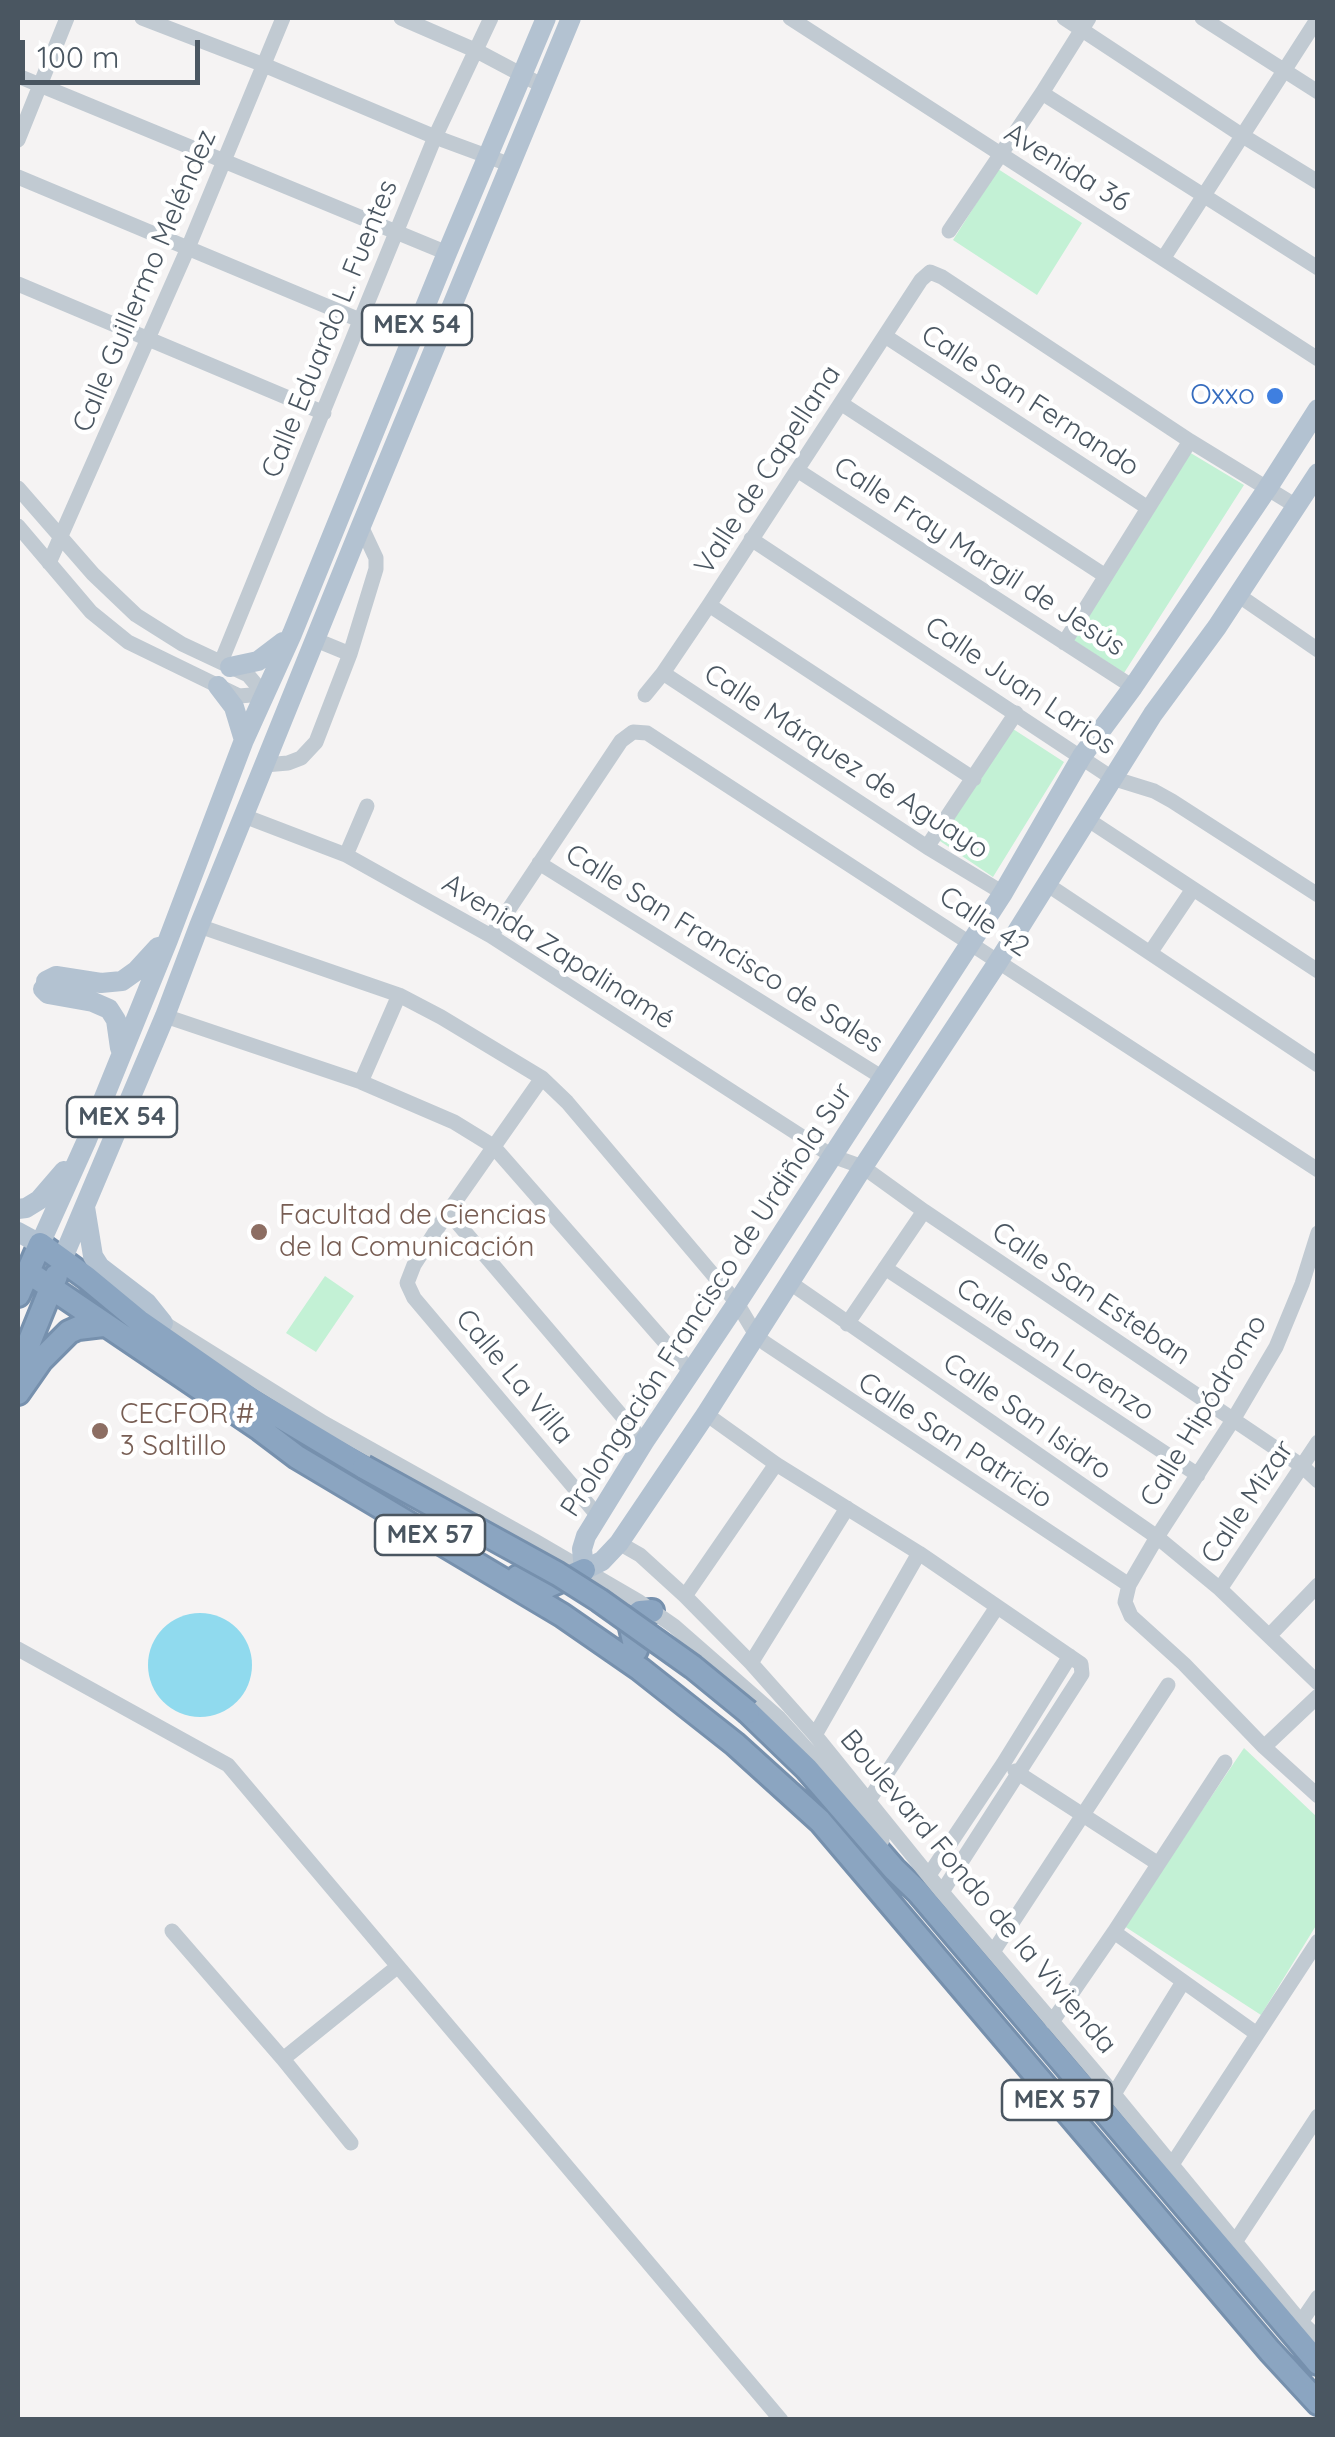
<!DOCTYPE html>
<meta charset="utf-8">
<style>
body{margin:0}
#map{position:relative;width:1335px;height:2437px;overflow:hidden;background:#f5f3f3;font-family:Quicksand,sans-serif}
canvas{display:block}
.frame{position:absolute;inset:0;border:20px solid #4a5661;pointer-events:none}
.scale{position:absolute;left:20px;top:40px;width:180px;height:45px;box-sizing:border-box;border:5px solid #4a5661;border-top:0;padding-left:12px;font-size:30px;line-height:35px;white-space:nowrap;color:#4a5661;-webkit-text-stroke:8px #fff;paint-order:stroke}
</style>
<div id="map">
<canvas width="1335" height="2437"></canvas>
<div class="frame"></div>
<div class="scale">100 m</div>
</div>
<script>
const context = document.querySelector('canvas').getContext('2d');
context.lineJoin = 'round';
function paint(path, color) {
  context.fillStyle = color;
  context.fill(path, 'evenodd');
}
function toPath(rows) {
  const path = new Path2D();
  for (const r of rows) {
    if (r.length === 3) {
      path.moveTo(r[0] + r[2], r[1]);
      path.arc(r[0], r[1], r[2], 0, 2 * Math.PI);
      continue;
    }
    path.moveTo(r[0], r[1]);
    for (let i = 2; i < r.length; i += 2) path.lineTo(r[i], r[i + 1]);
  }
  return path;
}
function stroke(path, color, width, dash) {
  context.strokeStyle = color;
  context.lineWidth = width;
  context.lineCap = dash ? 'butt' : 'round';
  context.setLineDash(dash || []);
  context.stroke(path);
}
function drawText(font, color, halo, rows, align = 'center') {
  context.font = font + ' Quicksand,sans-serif';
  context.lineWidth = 9;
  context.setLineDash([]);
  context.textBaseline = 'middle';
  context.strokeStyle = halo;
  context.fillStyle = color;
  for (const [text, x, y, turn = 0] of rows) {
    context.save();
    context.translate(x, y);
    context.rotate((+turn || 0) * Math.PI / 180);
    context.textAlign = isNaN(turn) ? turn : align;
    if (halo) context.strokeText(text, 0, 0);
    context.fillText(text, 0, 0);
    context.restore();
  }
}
const green = toPath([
 [998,169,1082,223,1037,295,953,240],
 [1189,452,1244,485,1124,673,1070,638],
 [1010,727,1064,762,993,877,937,839],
 [325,1276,354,1296,316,1352,286,1333],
 [1244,1748,1317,1817,1317,1924,1261,2015,1124,1926]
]);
const water = toPath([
 [200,1665,52]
]);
const minor = toPath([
 [142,18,264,65,435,137,511,165],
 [401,18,477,51,543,86],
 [790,18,1318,359],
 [1064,18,1243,136,1318,182],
 [1202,18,1318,92],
 [18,76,447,253],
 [1042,93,1318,268],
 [18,140,67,18],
 [18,177,362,321],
 [949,231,1042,93,1089,18],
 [1163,259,1318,18],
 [18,284,324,413],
 [885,336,1148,508],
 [842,404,1104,575],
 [797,470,1133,687],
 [18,488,93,574,136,615,182,644,248,675,264,694],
 [18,526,91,612,128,642,239,696,264,694],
 [751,539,1112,778,1154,791,1172,801,1318,895],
 [49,563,188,248,283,18],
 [1238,595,1318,650],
 [709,605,974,779],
 [316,640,350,654],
 [1064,643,1190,441],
 [221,662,435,137,491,18],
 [663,673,927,847,1003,893],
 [645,695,663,673,709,605,921,280,930,272,942,277,1190,441,1296,506],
 [265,765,288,763,301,758,316,742,350,654,376,569,376,558,361,526],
 [244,816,346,855,491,936,832,1156,863,1167,924,1211,1302,1466,1318,1481],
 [1087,819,1318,971],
 [927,847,1016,713],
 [346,855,367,806],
 [539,863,883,1078],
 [1045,883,1318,1065],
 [199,926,399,995,441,1017,542,1078,567,1102,737,1303,756,1335,765,1343,1129,1585],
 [491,936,621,741,633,732,647,733,1318,1170],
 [1150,953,1193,889],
 [165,1016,361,1082,454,1122,493,1146,691,1372],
 [542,1078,448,1212,414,1265,407,1283,414,1298,598,1516],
 [361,1082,399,995],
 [448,1212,644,1442],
 [1318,1233,1302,1284,1276,1347,1233,1420,1157,1537,1129,1585,1125,1602,1131,1616,1184,1664,1264,1747,1318,1796],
 [885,1268,1198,1475],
 [789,1282,1157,1537,1220,1589,1318,1683],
 [156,1318,324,1423,535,1541,638,1601,674,1626,779,1718,822,1766,882,1840],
 [847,1324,924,1211],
 [706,1414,776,1464,919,1553,1081,1664,1082,1674,942,1892],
 [619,1543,640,1555,685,1596,751,1663,815,1735,942,1892,1114,2094,1301,2322,1318,2338],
 [1220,1589,1318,1442],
 [685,1596,776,1464],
 [1269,1636,1318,1585],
 [18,1649,228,1765,781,2420],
 [751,1663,847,1508],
 [815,1735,919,1553],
 [1264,1747,1318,1696],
 [1015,1771,1157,1863],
 [869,1800,997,1607],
 [929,1875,1003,1764,1070,1656],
 [172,1931,283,2059,351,2143],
 [1114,1932,1257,2034],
 [993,1952,1168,1685],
 [1052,2022,1114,1932,1225,1762],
 [283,2059,397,1967],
 [1114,2094,1183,1982],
 [1171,2166,1318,1941],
 [1235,2242,1318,2116],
 [1301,2322,1318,2297]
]);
const major = toPath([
 [1318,409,1267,489,1133,687,1082,756,1003,893,737,1303,644,1442,586,1536,582,1549,584,1570,602,1561,619,1543,706,1414,863,1167,998,962,1153,714,1217,627,1318,473],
 [230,667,258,661,283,642],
 [218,686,234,707,244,740],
 [46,981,56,976,101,983,122,981,136,971,158,947],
 [43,989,48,994,93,1002,109,1009,116,1020,120,1048],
 [85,1207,93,1256,100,1267,147,1303,163,1323],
 [18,1209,26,1208,39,1200,64,1171],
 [18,1232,40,1244,86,1142,168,940,244,740,292,634,447,253,546,18],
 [62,1260,165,1016,199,926,361,526,571,18]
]);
const highway = toPath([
 [28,1272,260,1429,297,1457,562,1615,640,1669,735,1744,820,1821,1270,2351,1318,2403],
 [18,1295,40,1244,87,1278,139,1321,254,1401,364,1467],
 [18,1370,56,1276],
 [18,1393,41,1360,69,1332,78,1328,103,1325],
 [518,1577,548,1586,584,1570],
 [636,1650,631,1628,633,1618,640,1612,652,1611],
 [748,1712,807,1769,894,1869,918,1892,1318,2363]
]);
const highwayBridge = toPath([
 [364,1467,558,1574,599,1600,693,1667,748,1712]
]);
const markers = [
 [1275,396,10,"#3f7fe0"],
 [259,1232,10,"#8d6e63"],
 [100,1431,10,"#8d6e63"]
];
const shields = [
 [417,325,110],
 [122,1117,110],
 [430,1535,110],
 [1057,2100,110]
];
const shieldNames = [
 ["MEX 54",417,325],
 ["MEX 54",122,1117],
 ["MEX 57",430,1535],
 ["MEX 57",1057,2100]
];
const streetNames = [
 ["Avenida 36",1067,168,32],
 ["Calle Guillermo Meléndez",145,281,-67],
 ["Calle Eduardo L. Fuentes",330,329,-68],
 ["Calle San Fernando",1030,401,33],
 ["Valle de Capellana",768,470,-57],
 ["Calle Fray Margil de Jesús",979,557,33],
 ["Calle Juan Larios",1020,686,34],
 ["Calle Márquez de Aguayo",846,762,33],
 ["Calle 42",984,922,34],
 ["Calle San Francisco de Sales",724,949,32],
 ["Avenida Zapalinamé",558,952,32],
 ["Calle San Esteban",1091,1294,34],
 ["Prolongación Francisco de Urdiñola Sur",707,1300,-57],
 ["Calle San Lorenzo",1055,1350,34],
 ["Calle La Villa",514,1377,50],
 ["Calle Hipódromo",1204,1411,-59],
 ["Calle San Isidro",1027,1417,35],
 ["Calle San Patricio",955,1441,33],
 ["Calle Mizar",1248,1502,-56],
 ["Boulevard Fondo de la Vivienda",978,1892,50]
];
const shopNames = [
 ["Oxxo",1255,396]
];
const educationNames = [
 ["Facultad de Ciencias",279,1216],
 ["de la Comunicación",279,1248],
 ["CECFOR #",120,1415],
 ["3 Saltillo",120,1447]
];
paint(green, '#c3f1d5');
paint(water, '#90daee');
stroke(highway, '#7690ad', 28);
stroke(minor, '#c1cad2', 15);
stroke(major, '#b3c2d1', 20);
stroke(highway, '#8ba5c1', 22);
stroke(highwayBridge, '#7690ad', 28, []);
stroke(highwayBridge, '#8ba5c1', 22);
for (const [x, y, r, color] of markers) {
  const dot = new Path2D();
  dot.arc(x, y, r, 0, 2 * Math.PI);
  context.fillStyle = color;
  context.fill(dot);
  stroke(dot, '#fff', 4);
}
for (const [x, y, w] of shields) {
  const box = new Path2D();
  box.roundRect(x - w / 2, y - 20, w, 40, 8);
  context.fillStyle = '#fff';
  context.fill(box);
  stroke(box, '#4a5661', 2.5);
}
drawText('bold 25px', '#4a5661', null, shieldNames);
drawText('28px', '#4a5661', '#fff', streetNames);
drawText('28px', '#366cbe', '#fff', shopNames, 'right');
drawText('28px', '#785e54', '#fff', educationNames, 'left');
</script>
